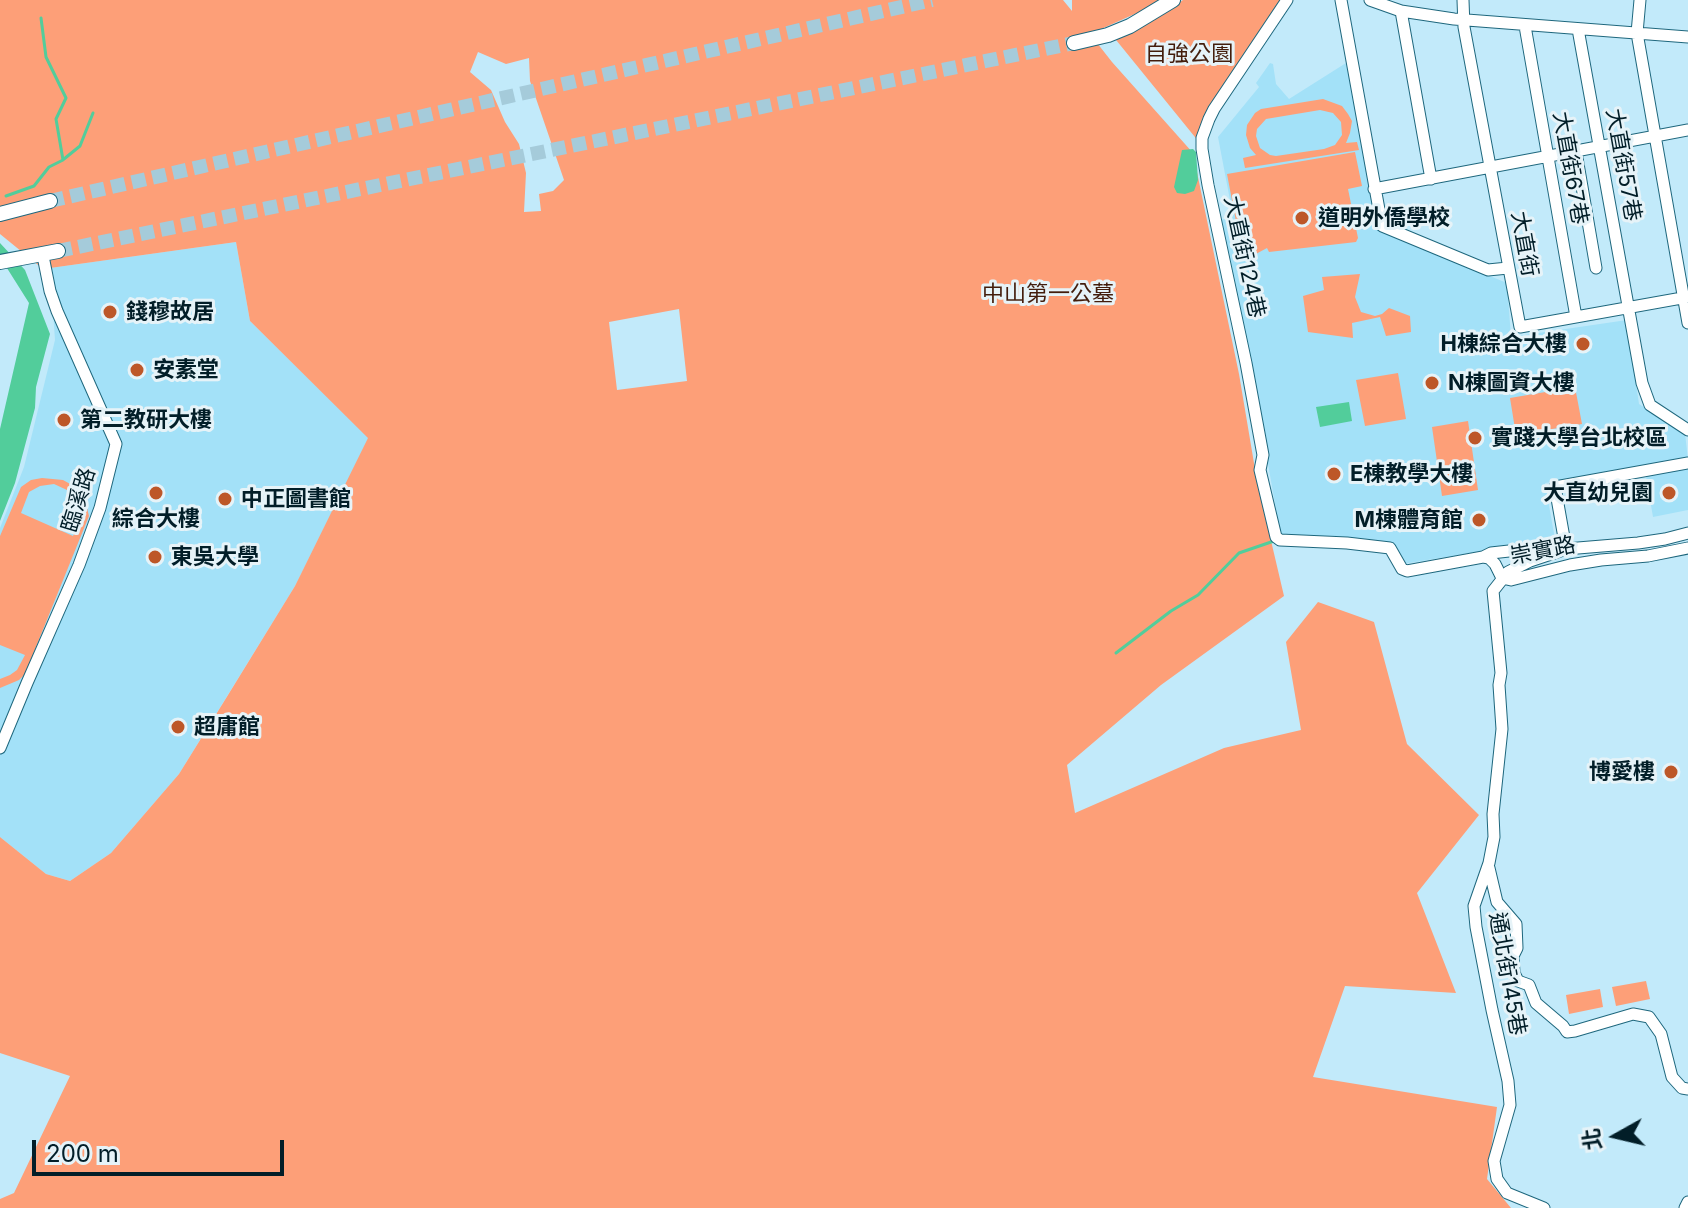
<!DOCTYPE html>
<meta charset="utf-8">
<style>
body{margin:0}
#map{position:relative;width:1688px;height:1208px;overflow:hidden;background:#c2eafa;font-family:Inter,"Noto Sans TC",sans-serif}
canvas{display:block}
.north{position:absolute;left:1576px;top:1096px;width:80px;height:80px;-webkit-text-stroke:6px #e6f3f8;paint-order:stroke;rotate:262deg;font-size:22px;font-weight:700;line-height:32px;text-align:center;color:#021e28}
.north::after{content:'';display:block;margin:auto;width:28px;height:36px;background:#021e28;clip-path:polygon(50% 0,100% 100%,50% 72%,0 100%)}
.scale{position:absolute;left:32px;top:1140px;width:252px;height:36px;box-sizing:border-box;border:4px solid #021e28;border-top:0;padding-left:10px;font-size:24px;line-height:28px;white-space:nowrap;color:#021e28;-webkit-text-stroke:6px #e6f3f8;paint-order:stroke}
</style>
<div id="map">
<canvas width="1688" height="1208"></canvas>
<div class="north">北</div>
<div class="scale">200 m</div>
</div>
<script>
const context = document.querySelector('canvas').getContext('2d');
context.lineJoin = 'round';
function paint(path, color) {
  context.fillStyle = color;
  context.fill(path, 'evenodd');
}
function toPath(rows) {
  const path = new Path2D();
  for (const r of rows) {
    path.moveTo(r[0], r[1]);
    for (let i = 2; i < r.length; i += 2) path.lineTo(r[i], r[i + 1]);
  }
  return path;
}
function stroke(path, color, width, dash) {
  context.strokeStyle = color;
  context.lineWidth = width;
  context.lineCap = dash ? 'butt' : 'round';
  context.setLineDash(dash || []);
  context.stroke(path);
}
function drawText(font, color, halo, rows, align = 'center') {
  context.font = font + ' Inter,"Noto Sans TC",sans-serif';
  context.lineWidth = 6;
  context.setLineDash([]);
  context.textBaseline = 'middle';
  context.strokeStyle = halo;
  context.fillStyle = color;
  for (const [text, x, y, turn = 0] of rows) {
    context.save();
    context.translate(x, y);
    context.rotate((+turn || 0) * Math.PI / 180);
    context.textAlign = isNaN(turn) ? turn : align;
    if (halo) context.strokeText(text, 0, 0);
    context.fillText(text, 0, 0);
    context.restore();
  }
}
const built = toPath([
 [1270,63,1273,64,1276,84,1289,99,1346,63,1379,231,1507,283,1511,337,1627,320,1639,404,1685,433,1688,460,1545,483,1555,539,1403,564,1389,544,1353,541,1347,537,1325,536,1310,539,1281,538,1250,361,1221,220,1233,216,1218,137,1259,87,1256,83],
 [236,242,250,321,369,438,295,586,179,774,111,853,70,881,46,874,0,837,0,528,24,467,55,340,52,297,43,269],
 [1688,467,1688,510,1653,517,1646,476]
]);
const green = toPath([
 [0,0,1063,0,1072,11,1072,0,1158,0,1157,4,1090,34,1112,62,1193,153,1239,374,1257,481,1284,596,1161,685,1067,765,1075,813,1224,748,1301,730,1286,642,1318,602,1374,622,1407,744,1479,815,1417,893,1456,993,1345,986,1313,1077,1497,1107,1487,1179,1511,1208,0,1208,0,1199,14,1193,70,1076,0,1053,0,837,46,874,70,881,111,853,179,774,228,695,295,586,368,438,250,321,236,242,43,269,0,234],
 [478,52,506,64,529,58,530,81,564,180,553,191,539,194,541,211,524,212,526,173,519,144,505,122,491,90,470,72],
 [679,309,687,381,617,390,609,322],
 [1183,0,1280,0,1207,119,1199,142,1112,35,1166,11],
 [1323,99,1342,106,1348,114,1352,121,1350,133,1346,143,1357,142,1359,150,1245,168,1243,158,1256,155,1250,148,1246,135,1247,125,1255,113,1261,109],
 [1320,110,1333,113,1341,122,1342,135,1335,145,1324,149,1276,156,1270,155,1260,148,1256,136,1257,129,1266,119],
 [1355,152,1362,186,1348,189,1358,238,1356,242,1269,252,1267,248,1254,255,1252,251,1242,253,1227,174],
 [1360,274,1355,297,1361,312,1375,316,1382,314,1389,308,1410,316,1411,332,1386,336,1380,317,1352,323,1353,338,1308,332,1303,296,1324,290,1322,277],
 [1398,373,1406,419,1365,426,1356,380],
 [1575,387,1582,424,1516,435,1510,398],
 [1468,421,1478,490,1442,496,1432,427],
 [42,478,63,480,72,485,85,500,89,516,25,674,19,680,0,688,0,679,10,675,17,670,25,655,0,645,0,536,21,487,31,480],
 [54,484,67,490,73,495,81,511,80,520,73,536,21,513,29,492,40,486],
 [1646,981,1650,999,1616,1006,1612,987],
 [1600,989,1603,1007,1569,1014,1566,995]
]);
const water = toPath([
 [1193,149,1196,152,1198,180,1194,191,1185,194,1177,193,1174,187,1182,150],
 [0,243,25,270,50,334,36,387,35,408,15,483,0,521,0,429,29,303,0,257],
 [1349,402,1352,421,1320,427,1316,407]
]);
const stream = toPath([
 [64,159,80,146,93,113],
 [6,196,34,186,49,167,63,160,56,119,66,98,46,57,41,18],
 [1116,653,1171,611,1198,595,1239,553,1274,541]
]);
const majorTunnel = toPath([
 [50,201,932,0],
 [58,251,1074,43]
]);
const minor = toPath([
 [1287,0,1214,109,1209,119,1202,138,1202,149,1208,185,1246,363,1263,455,1260,470,1276,537,1280,540,1347,543,1390,548,1402,569,1407,571,1483,557,1489,558,1495,564,1502,578],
 [1341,0,1382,226,1488,270,1508,268],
 [1370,0,1401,11,1454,19,1688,37],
 [1463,0,1464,27,1520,327,1688,297],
 [1640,0,1637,33,1688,323],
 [1401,11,1431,179],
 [1525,26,1576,317],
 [1578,29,1642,383,1650,405,1688,430],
 [1576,152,1596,268],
 [1374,189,1688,130],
 [1483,557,1491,553,1545,547,1566,549,1555,487,1688,463],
 [1502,578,1511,580,1570,565,1601,560,1648,556,1688,548],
 [0,748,27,683,79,565,100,508,116,444,57,311,50,291,44,261],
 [1489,868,1497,902,1516,924,1517,948,1513,956,1514,973,1518,981,1529,985,1536,1003,1563,1026,1567,1032,1575,1031,1633,1014,1649,1017,1661,1034,1672,1077,1682,1088,1688,1089],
 [1544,1208,1507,1193,1497,1179,1494,1161,1510,1105,1508,1081,1492,1010,1476,927,1474,906,1489,863,1494,837,1493,814,1502,729,1499,685,1501,673,1493,591,1508,572,1530,561,1566,549,1638,543,1665,539,1688,533],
 [1685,1208,1688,1202]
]);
const major = toPath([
 [1074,43,1108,35,1130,26,1173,0],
 [0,214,50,201],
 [0,262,58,251]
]);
const markers = [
 [1302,218,8,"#bd5728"],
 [110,312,8,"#bd5728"],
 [1583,344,8,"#bd5728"],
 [137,370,8,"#bd5728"],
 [1432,383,8,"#bd5728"],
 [64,420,8,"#bd5728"],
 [1475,438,8,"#bd5728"],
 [1334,474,8,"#bd5728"],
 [156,493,8,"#bd5728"],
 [1669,493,8,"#bd5728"],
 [225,499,8,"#bd5728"],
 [1479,520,8,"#bd5728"],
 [155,557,8,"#bd5728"],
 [178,727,8,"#bd5728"],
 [1671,772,8,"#bd5728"]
];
const parkNames = [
 ["自強公園",1189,54],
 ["中山第一公墓",1048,294]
];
const streetNames = [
 ["大直街57巷",1623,165,80],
 ["大直街67巷",1570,168,80],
 ["大直街",1524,244,80],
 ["大直街124巷",1244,257,78],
 ["臨溪路",79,500,-73],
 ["崇實路",1543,551,-11],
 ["通北街145巷",1507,974,80]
];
const poiNames = [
 ["道明外僑學校",1318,218],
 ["錢穆故居",126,312],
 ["H棟綜合大樓",1567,344,"right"],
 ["安素堂",153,370],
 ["N棟圖資大樓",1448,383],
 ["第二教研大樓",80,420],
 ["實踐大學台北校區",1491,438],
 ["E棟教學大樓",1350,474],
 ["大直幼兒園",1653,493,"right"],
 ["中正圖書館",241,499],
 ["綜合大樓",156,519,"center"],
 ["M棟體育館",1463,520,"right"],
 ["東吳大學",171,557],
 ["超庸館",194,727],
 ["博愛樓",1655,772,"right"]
];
paint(built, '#a3e1f8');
paint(green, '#fd9f78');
paint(water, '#52cd9b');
stroke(stream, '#52cd9b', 3);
stroke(majorTunnel, '#a5cbda', 14, [14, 7]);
stroke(minor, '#1e677d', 13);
stroke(major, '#1e677d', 16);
stroke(minor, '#fff', 11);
stroke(major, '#fff', 14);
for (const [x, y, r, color] of markers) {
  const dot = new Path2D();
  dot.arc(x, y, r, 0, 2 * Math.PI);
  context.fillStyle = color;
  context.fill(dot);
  stroke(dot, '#e6f3f8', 3);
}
drawText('22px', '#431d0c', '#e6f3f8', parkNames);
drawText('22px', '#021e28', '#e6f3f8', streetNames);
drawText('bold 22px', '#021e28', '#e6f3f8', poiNames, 'left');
</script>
